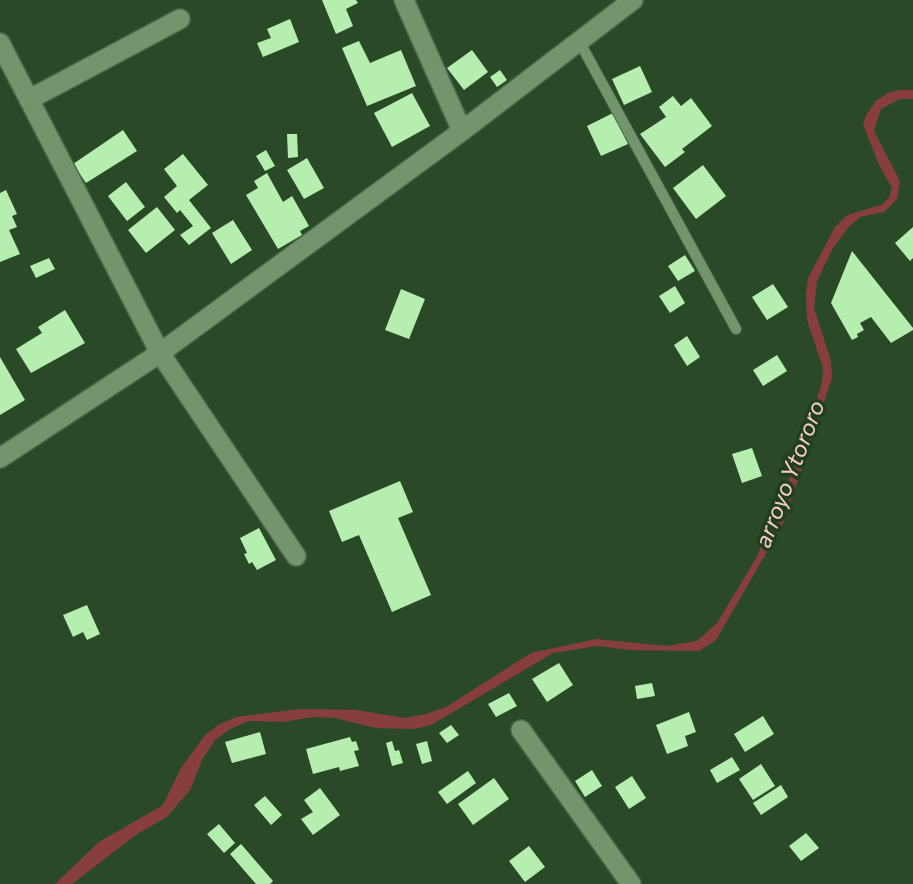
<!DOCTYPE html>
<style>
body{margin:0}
canvas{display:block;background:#2a4a27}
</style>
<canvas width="913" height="884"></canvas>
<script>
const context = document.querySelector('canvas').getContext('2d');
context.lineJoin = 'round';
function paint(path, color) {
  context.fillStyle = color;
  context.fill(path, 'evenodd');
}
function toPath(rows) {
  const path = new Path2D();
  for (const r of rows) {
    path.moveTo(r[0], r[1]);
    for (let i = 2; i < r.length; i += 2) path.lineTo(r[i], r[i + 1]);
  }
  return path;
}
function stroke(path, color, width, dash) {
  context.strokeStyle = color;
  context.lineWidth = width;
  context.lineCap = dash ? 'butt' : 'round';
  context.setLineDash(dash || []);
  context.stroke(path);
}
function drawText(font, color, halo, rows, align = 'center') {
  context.font = font + ' Commissioner,sans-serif';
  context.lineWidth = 7;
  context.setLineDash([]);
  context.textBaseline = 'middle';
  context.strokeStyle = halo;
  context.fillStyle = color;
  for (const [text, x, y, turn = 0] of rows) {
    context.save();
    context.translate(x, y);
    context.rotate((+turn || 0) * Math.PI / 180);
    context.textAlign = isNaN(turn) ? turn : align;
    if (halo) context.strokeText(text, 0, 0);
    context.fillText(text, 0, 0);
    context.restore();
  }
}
const water = toPath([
 [900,90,913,90,913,99,900,99,881,109,874,131,900,181,897,199,884,212,860,217,848,228,833,248,817,281,814,308,831,361,832,378,783,524,716,640,699,651,630,650,597,646,553,653,431,725,414,729,376,728,335,718,313,717,283,722,249,721,230,729,215,740,202,760,190,790,167,817,137,834,72,884,55,884,99,842,163,805,181,768,205,735,220,724,236,717,300,709,357,710,404,718,426,714,446,707,531,653,596,639,666,646,697,641,706,633,717,623,756,558,775,517,811,419,822,382,823,368,807,320,806,294,808,278,835,227,847,215,881,205,889,198,892,188,879,165,863,124,866,115,876,101,888,93]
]);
const building = toPath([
 [322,0,356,0,358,3,346,9,353,26,336,34],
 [290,19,299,42,263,57,257,43,271,38,267,29],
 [359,41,370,63,401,50,416,86,367,106,342,48],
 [472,50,488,72,464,90,447,68],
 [640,66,652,92,624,105,612,79],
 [500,70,507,80,497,87,490,77],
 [412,93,430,126,392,147,374,113],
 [673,96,681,106,691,98,712,126,682,149,685,152,665,167,640,134,666,117,659,107],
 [613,113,628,144,601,156,587,126],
 [123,130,137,151,86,183,73,164],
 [287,134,297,134,298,157,288,158],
 [266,150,275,166,265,171,256,156],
 [183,154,208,185,189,200,211,228,189,245,180,235,193,226,180,210,177,213,164,197,177,186,164,169],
 [307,158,324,188,304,199,287,170],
 [703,165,726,196,696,219,673,188],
 [267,173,283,202,292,196,309,226,300,231,302,235,278,249,246,195,258,188,254,181],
 [126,182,145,207,127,221,108,196],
 [6,190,17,214,12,216,17,227,9,230,20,254,0,262,0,193],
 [157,207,175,230,146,253,128,230],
 [233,220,252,250,231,264,212,233],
 [913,227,913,258,910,261,895,243],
 [852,251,913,328,913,330,891,343,871,317,860,323,864,330,857,334,858,337,852,340,831,303],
 [685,255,695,271,678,281,668,266],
 [49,258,55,269,36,278,30,266],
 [773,284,788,307,767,320,752,297],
 [675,286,685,303,670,313,659,296],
 [401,289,425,299,409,339,385,330],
 [65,310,85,343,31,373,16,349,42,333,38,327],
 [687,336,700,357,687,366,674,345],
 [777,355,787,371,763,386,753,370],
 [0,357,25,400,0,415],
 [752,448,762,476,742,483,732,454],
 [400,481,413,512,398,518,431,595,392,612,359,535,342,542,329,511],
 [259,528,276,560,257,570,252,562,249,564,244,554,247,553,240,538],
 [87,605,100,634,87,640,83,632,73,637,63,615],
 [559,663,573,685,547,702,532,679],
 [652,683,655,696,637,699,635,686],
 [509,693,517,706,496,717,488,704],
 [689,712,696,732,685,736,688,746,667,754,656,725],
 [763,716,774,734,745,752,734,734],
 [451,725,459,735,447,743,439,733],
 [260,732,266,754,232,763,225,742],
 [350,737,352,742,356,741,359,750,354,751,359,766,340,771,339,767,313,774,306,749],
 [392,741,395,751,399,750,403,763,392,766,386,743],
 [427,741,432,761,422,764,416,744],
 [732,757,740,770,717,783,710,770],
 [761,764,775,786,753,800,739,779],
 [592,770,602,786,585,797,575,781],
 [468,771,476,783,447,804,438,792],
 [632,776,646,798,629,809,615,787],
 [494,778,509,799,473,825,458,804],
 [781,785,788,797,761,815,753,803],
 [320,788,340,815,313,835,301,819,313,812,304,800],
 [265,796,282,815,271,825,254,805],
 [219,824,235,843,224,853,207,834],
 [806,833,819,848,801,861,789,846],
 [241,844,273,881,270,884,256,884,230,854],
 [529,846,545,867,525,882,509,861]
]);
const service = toPath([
 [579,41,736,329]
]);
const minor = toPath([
 [404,0,462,131],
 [0,43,160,353,0,458],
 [30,99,180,19],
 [296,556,160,353,462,131,633,0],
 [521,730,631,884]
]);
const waterNames = [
 ["arroyo Ytororo",790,474,-69]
];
paint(water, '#893e3e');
paint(building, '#b5eeaf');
stroke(service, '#4b6849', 12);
stroke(minor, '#4b6849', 22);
stroke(service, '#72956e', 10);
stroke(minor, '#72956e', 19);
drawText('italic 23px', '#facbc8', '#20401d', waterNames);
</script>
